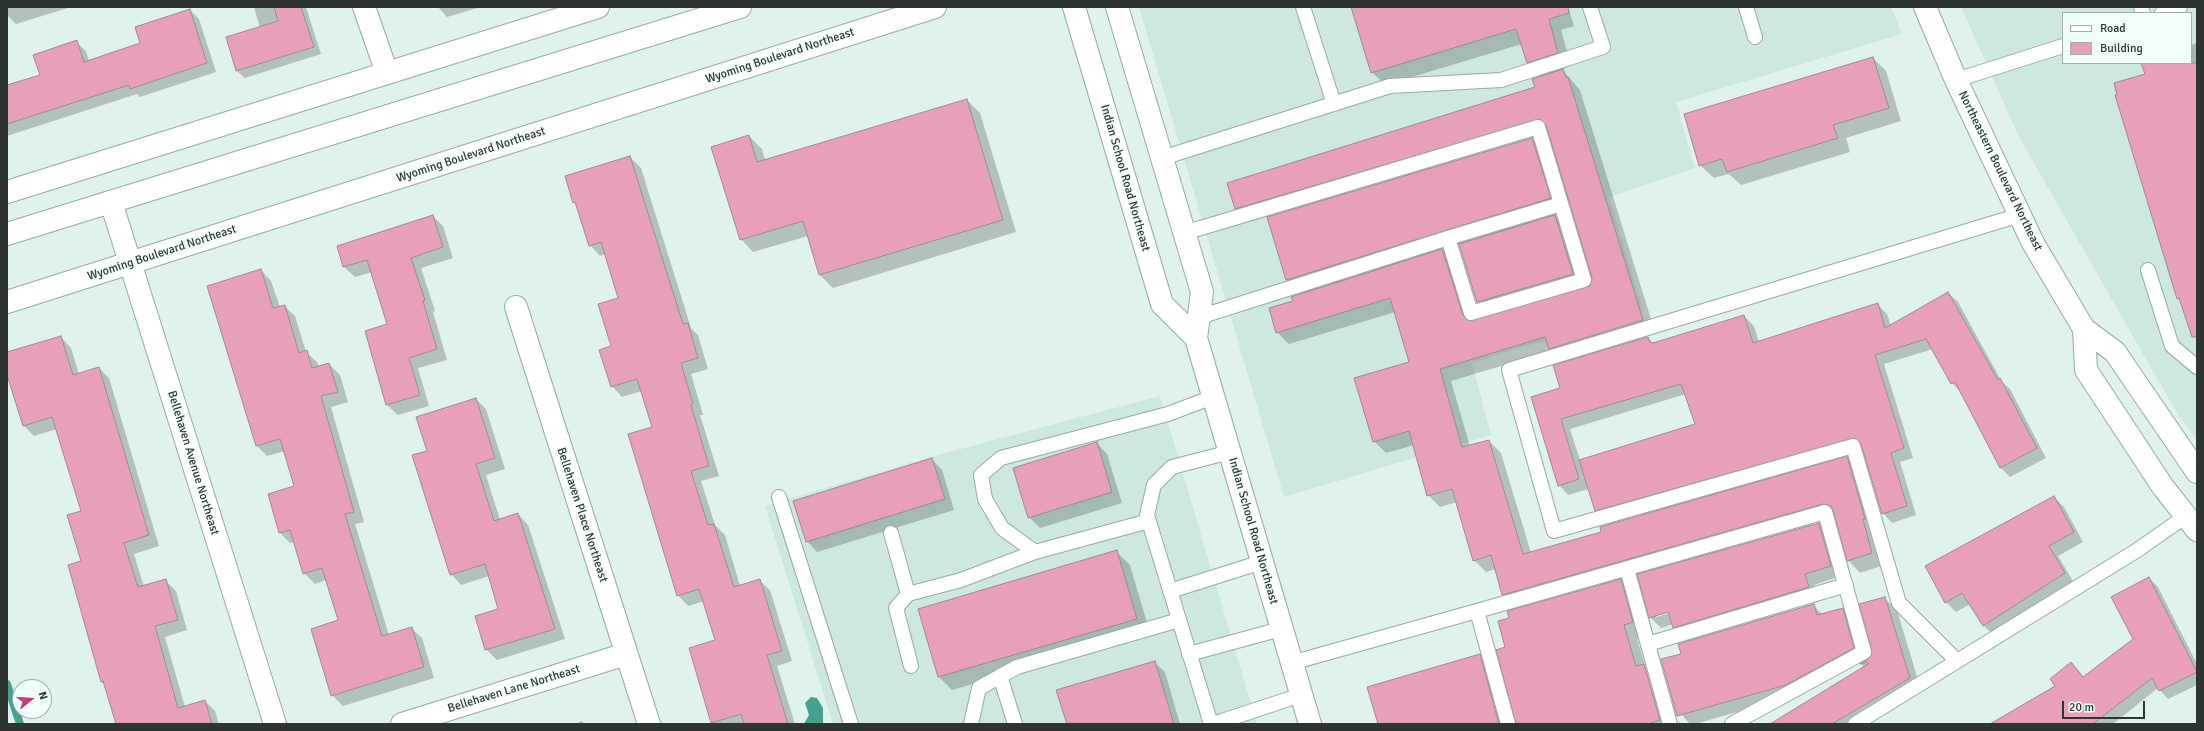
<!DOCTYPE html>
<style>
body{margin:0}
#map{position:relative;width:2204px;height:731px;overflow:hidden;background:#e0f2ed;font-family:Signika,sans-serif}
canvas{display:block}
.frame{position:absolute;inset:0;border:8px solid #2d3432;pointer-events:none}
.legend{position:absolute;left:2062px;top:12px;width:130px;height:52px;box-sizing:border-box;background:#f0fffa;border:1px solid #a2aeaa;margin:0;padding:5px 7px;list-style:none;font-size:12px;color:#2d3432}
.legend li{display:flex;align-items:center;gap:8px;height:20px}
.legend b{width:20px;border:1px solid #a2aeaa}
.north{position:absolute;left:12px;top:679px;width:40px;height:40px;box-sizing:border-box;background:#f0fffa;border:1px solid #a2aeaa;border-radius:50%;rotate:73deg;font-size:11px;font-weight:700;line-height:16px;text-align:center;color:#2d3432}
.north::after{content:'';display:block;margin:auto;width:14px;height:18px;background:#c53f7f;clip-path:polygon(50% 0,100% 100%,50% 72%,0 100%)}
.scale{position:absolute;left:2062px;top:701px;width:83px;height:18px;box-sizing:border-box;border:2px solid #2d3432;border-top:0;padding-left:5px;font-size:12px;line-height:14px;white-space:nowrap;color:#2d3432;-webkit-text-stroke:3px #f0fffa;paint-order:stroke}
</style>
<div id="map">
<canvas width="2204" height="731"></canvas>
<div class="frame"></div>
<ul class="legend">
<li><b style="height:5px;background:#fff"></b>Road</li>
<li><b style="height:11px;background:#e89fbb"></b>Building</li>
</ul>
<div class="north">N</div>
<div class="scale">20 m</div>
</div>
<script>
const context = document.querySelector('canvas').getContext('2d');
context.lineJoin = 'round';
function paint(path, color) {
  context.fillStyle = color;
  context.fill(path, 'evenodd');
}
function toPath(rows) {
  const path = new Path2D();
  for (const r of rows) {
    path.moveTo(r[0], r[1]);
    for (let i = 2; i < r.length; i += 2) path.lineTo(r[i], r[i + 1]);
  }
  return path;
}
function stroke(path, color, width, dash) {
  context.strokeStyle = color;
  context.lineWidth = width;
  context.lineCap = dash ? 'butt' : 'round';
  context.setLineDash(dash || []);
  context.stroke(path);
}
function drawText(font, color, halo, rows, align = 'center') {
  context.font = font + ' Signika,sans-serif';
  context.lineWidth = 3;
  context.setLineDash([]);
  context.textBaseline = 'middle';
  context.strokeStyle = halo;
  context.fillStyle = color;
  for (const [text, x, y, turn = 0] of rows) {
    context.save();
    context.translate(x, y);
    context.rotate((+turn || 0) * Math.PI / 180);
    context.textAlign = isNaN(turn) ? turn : align;
    if (halo) context.strokeText(text, 0, 0);
    context.fillText(text, 0, 0);
    context.restore();
  }
}
const built = toPath([
 [1139,7,1891,7,1902,34,1676,102,1695,168,1609,197,1643,310,1472,363,1491,435,1284,497],
 [1961,7,2197,7,2197,440,2178,415,2019,137],
 [2063,13,2191,13,2191,63,2063,63],
 [1160,396,1257,724,833,724,765,506,938,455]
]);
const water = toPath([
 [811,697,817,698,823,708,823,724,804,724,809,715,805,703]
]);
const shadow = toPath([
 [7,7,68,7,68,8,16,24,7,15],
 [254,7,306,7,321,54,245,78,237,71,227,38,260,28],
 [438,7,481,7,447,17],
 [1352,7,1568,7,1574,26,1561,30,1571,66,1562,69,1580,90,1655,332,1551,351,1451,381,1470,446,1489,441,1501,453,1531,553,1847,458,1859,470,1884,565,1860,573,1848,560,1836,515,1515,607,1503,594,1496,569,1486,572,1474,560,1457,502,1440,507,1428,495,1414,445,1386,453,1374,441,1410,363,1395,312,1289,344,1277,332,1294,302,1302,294,1287,280,1268,218,1532,139,1545,152,1563,212,1554,214,1566,226,1583,285,1488,313,1478,302,1460,244,1442,249,1454,262,1472,321,1591,286,1593,278,1548,131,1248,220,1236,208,1536,88,1542,77,1528,62,1522,44,1385,85,1372,72],
 [190,10,199,19,216,72,140,97,137,94,7,136,7,86,41,76,76,42,86,51,89,61,141,43],
 [2197,43,2197,329,2178,298,2146,75,2149,63,2191,63,2191,45],
 [1873,58,1886,71,1901,121,1846,138,1850,152,1741,185,1729,174,1714,178,1700,165],
 [967,100,980,113,1016,232,833,288,820,275,808,236,753,252,741,239,749,136,762,149,765,160],
 [630,157,641,168,691,328,698,335,708,369,691,374,703,415,700,415,719,476,701,481,715,525,725,535,740,586,759,580,770,590,792,661,777,666,795,724,711,723,716,641,704,601,688,606,678,595,653,427,642,391,622,397,612,386,613,347,619,298,605,254,600,256,590,245,578,206,574,202],
 [433,216,443,226,453,258,421,268,435,311,433,312,447,360,418,368,429,406,398,415,387,405,389,325,372,272,355,277,344,267,338,247],
 [261,270,271,281,280,307,284,306,295,316,306,352,317,362,319,367,329,364,340,375,348,402,331,407,364,522,355,524,389,635,411,628,422,638,434,678,343,706,332,695,339,621,326,580,315,584,304,573,294,542,290,543,279,532,295,487,285,451,267,456,257,446],
 [1948,293,1958,302,2002,382,2010,389,2046,458,2010,477,2000,467,1962,393,1952,383,1933,349,1884,364,1913,458,1900,462,1916,515,1892,523,1883,513,1863,447,1605,520,1596,510,1589,489,1568,495,1559,485,1561,389,1648,338,1654,344,1744,316,1754,326,1759,342,1877,304,1887,314,1891,326],
 [1686,394,1696,425,1580,460,1570,429],
 [61,337,71,348,79,374,99,368,109,378,159,546,134,554,144,587,165,580,176,591,187,630,165,637,185,707,205,701,215,711,219,724,117,724,106,686,101,682,82,561,82,512,57,429,34,436,24,426,7,371,7,353],
 [476,399,486,409,505,469,486,475,500,520,518,514,528,525,565,639,497,660,486,649,500,609,489,576,461,585,451,574,428,451],
 [1097,443,1107,454,1122,503,1040,528,1029,517],
 [932,459,942,470,954,510,817,552,807,541],
 [2054,497,2064,507,2083,542,2058,556,2074,583,1993,635,1983,625,1970,604,1956,612,1946,602],
 [1819,524,1829,534,1841,576,1814,585,1818,598,1685,638,1673,624,1661,628,1650,617],
 [1673,610,1674,612,1656,617,1656,615],
 [1116,551,1130,565,1150,633,952,690,939,677,919,609],
 [2149,578,2158,587,2197,664,2197,685,2168,699,2158,688,2113,724,1992,724,2057,686,2071,663,2084,677,2134,640],
 [1621,580,1634,593,1646,635,1637,638,1662,724,1517,724,1507,648],
 [1884,598,1897,610,1921,690,1865,724,1772,724,1865,668,1861,664,1869,660,1873,653],
 [1813,605,1823,615,1843,609,1853,620,1864,658,1797,695,1695,724,1690,724,1681,714,1682,655],
 [1480,655,1493,669,1508,724,1379,724],
 [1154,662,1165,672,1180,724,1068,724],
 [582,721,584,724,574,724]
]);
const stream = toPath([
 [7,684,20,724]
]);
const building = toPath([
 [274,7,301,7,314,47,236,71,226,37,278,21,274,7],
 [1351,7,1568,7,1569,13,1549,19,1558,53,1527,63,1516,29,1371,73,1351,7],
 [190,9,207,63,130,89,129,85,7,124,7,85,40,75,33,55,77,40,84,62,140,43,135,27,190,9],
 [1873,57,1889,108,1833,125,1838,138,1727,172,1722,159,1699,166,1684,114,1873,57],
 [2141,63,2197,63,2197,337,2192,337,2179,298,2177,299,2115,95,2117,95,2114,83,2145,74,2141,63],
 [1563,69,1566,78,1568,77,1643,320,1549,349,1545,337,1440,369,1462,447,1489,440,1523,554,1601,532,1600,527,1847,456,1865,519,1863,519,1872,553,1847,561,1833,510,1831,506,1823,504,1502,595,1491,555,1473,561,1452,489,1427,496,1409,431,1373,442,1354,378,1409,362,1390,298,1276,333,1269,308,1293,301,1291,297,1442,249,1463,315,1469,321,1590,286,1592,278,1546,125,1540,119,1235,209,1227,183,1535,87,1532,79,1563,69],
 [967,99,1003,220,819,275,803,221,740,240,711,147,749,135,757,162,967,99],
 [1532,138,1551,198,1286,280,1267,217,1532,138],
 [630,156,683,324,688,323,698,358,681,363,693,404,691,405,709,466,691,471,708,525,714,524,734,587,760,579,782,651,767,655,788,724,744,724,741,714,711,723,689,648,715,640,699,589,677,596,628,434,652,427,637,379,611,387,599,350,611,346,598,304,618,298,601,242,589,246,575,202,573,203,565,176,630,156],
 [433,215,443,247,411,258,425,300,423,301,437,349,409,358,420,395,386,405,365,331,387,324,367,260,343,267,337,246,433,215],
 [1555,215,1573,274,1477,302,1459,244,1555,215],
 [261,269,273,308,285,305,299,353,307,350,312,368,329,363,338,392,321,396,354,512,345,514,382,636,412,627,424,667,331,696,311,629,338,620,322,568,303,574,290,530,279,533,268,494,294,486,280,439,256,446,207,286,261,269],
 [1948,292,1998,380,2000,378,2037,448,2000,468,1955,382,1951,384,1926,339,1875,355,1904,448,1891,453,1907,506,1882,514,1861,444,1855,438,1595,511,1579,460,1695,424,1681,384,1561,419,1579,479,1558,486,1531,397,1560,388,1553,365,1648,337,1650,342,1653,343,1744,315,1753,343,1878,303,1885,328,1948,292],
 [61,336,73,375,99,367,149,535,124,543,138,587,166,579,178,620,155,626,178,708,205,700,212,724,116,724,103,681,101,682,68,565,81,561,67,515,81,511,52,417,23,426,7,375,7,352,61,336],
 [476,398,495,458,476,464,494,521,518,513,555,629,485,650,475,616,498,609,485,564,450,575,412,455,427,451,416,417,476,398],
 [1097,442,1112,492,1028,518,1013,468,1097,442],
 [932,458,945,499,806,542,793,501,932,458],
 [2054,496,2074,532,2049,546,2065,573,1983,626,1962,593,1945,603,1925,566,2054,496],
 [1819,523,1831,566,1805,574,1809,587,1673,628,1668,612,1649,618,1637,574,1819,523],
 [1117,550,1137,619,938,677,918,609,1117,550],
 [2149,577,2197,672,2159,691,2152,678,2093,724,1990,724,2055,686,2050,679,2071,662,2083,677,2133,639,2111,597,2149,577],
 [1621,579,1633,622,1624,625,1636,666,1644,664,1660,720,1648,724,1516,724,1496,650,1505,647,1498,621,1509,618,1507,611,1621,579],
 [1885,597,1910,678,1832,724,1770,724,1868,664,1867,662,1860,664,1868,659,1872,653,1859,604,1885,597],
 [1814,604,1817,615,1843,608,1854,648,1786,685,1677,716,1661,659,1681,654,1678,644,1814,604],
 [1480,654,1499,724,1378,724,1367,687,1480,654],
 [1155,661,1174,724,1067,724,1056,690,1155,661]
]);
const lane = toPath([
 [1303,7,1334,104],
 [1746,7,1755,37],
 [2141,7,2143,13],
 [2162,13,2180,7],
 [1956,80,2063,46],
 [1162,158,1390,86,1501,80,1603,47,1590,7],
 [1184,233,1538,127,1584,280,1471,313,1448,238,1199,317],
 [1448,238,1561,204],
 [2148,270,2172,346,2197,367],
 [779,497,851,724],
 [891,533,908,594],
 [1035,552,1002,528,985,499,981,475,1001,458,1168,414,1213,397],
 [1627,569,1670,724],
 [1170,591,1262,562],
 [1477,611,1825,512,1864,652,1732,724],
 [1648,644,1846,585],
 [1189,654,1281,629],
 [1957,661,1899,603,1853,446,1554,531,1509,370,2020,215],
 [1291,663,1477,611,1508,724],
 [911,666,896,608,908,594,961,580,1035,552,1149,521],
 [1000,676,1015,724],
 [971,724,979,688,1017,667,1179,620],
 [1211,724,1147,515,1154,485,1172,467,1230,452],
 [1213,724,1301,695],
 [1855,724,2136,551,2186,516]
]);
const street = toPath([
 [364,7,387,73],
 [7,192,598,7],
 [111,202,275,724],
 [516,307,649,724],
 [402,724,626,654]
]);
const secondary = toPath([
 [1074,7,1162,304,1196,338],
 [1117,7,1202,292,1196,338,1310,724],
 [1925,7,1956,80,2033,243,2084,329,2115,352,2197,472],
 [7,234,740,7],
 [7,302,935,7],
 [2084,329,2086,370,2163,487,2197,530]
]);
const streetNames = [
 ["Wyoming Boulevard Northeast",780,56,-18],
 ["Wyoming Boulevard Northeast",471,155,-18],
 ["Northeastern Boulevard Northeast",2000,171,64],
 ["Indian School Road Northeast",1125,178,74],
 ["Wyoming Boulevard Northeast",162,253,-18],
 ["Bellehaven Avenue Northeast",193,463,73],
 ["Bellehaven Place Northeast",582,515,72],
 ["Indian School Road Northeast",1253,531,74],
 ["Bellehaven Lane Northeast",514,689,-17]
];
paint(built, '#cde8e1');
paint(water, '#44a18e');
paint(shadow, '#0003');
stroke(stream, '#44a18e', 8);
paint(building, '#e89fbb');
stroke(building, '#9b8b91', 1);
stroke(lane, '#98a9a4', 16);
stroke(street, '#98a9a4', 24);
stroke(secondary, '#98a9a4', 24);
stroke(lane, '#fff', 14);
stroke(street, '#fff', 22);
stroke(secondary, '#fff', 22);
drawText('12px', '#2d3432', '#f0fffa', streetNames);
</script>
